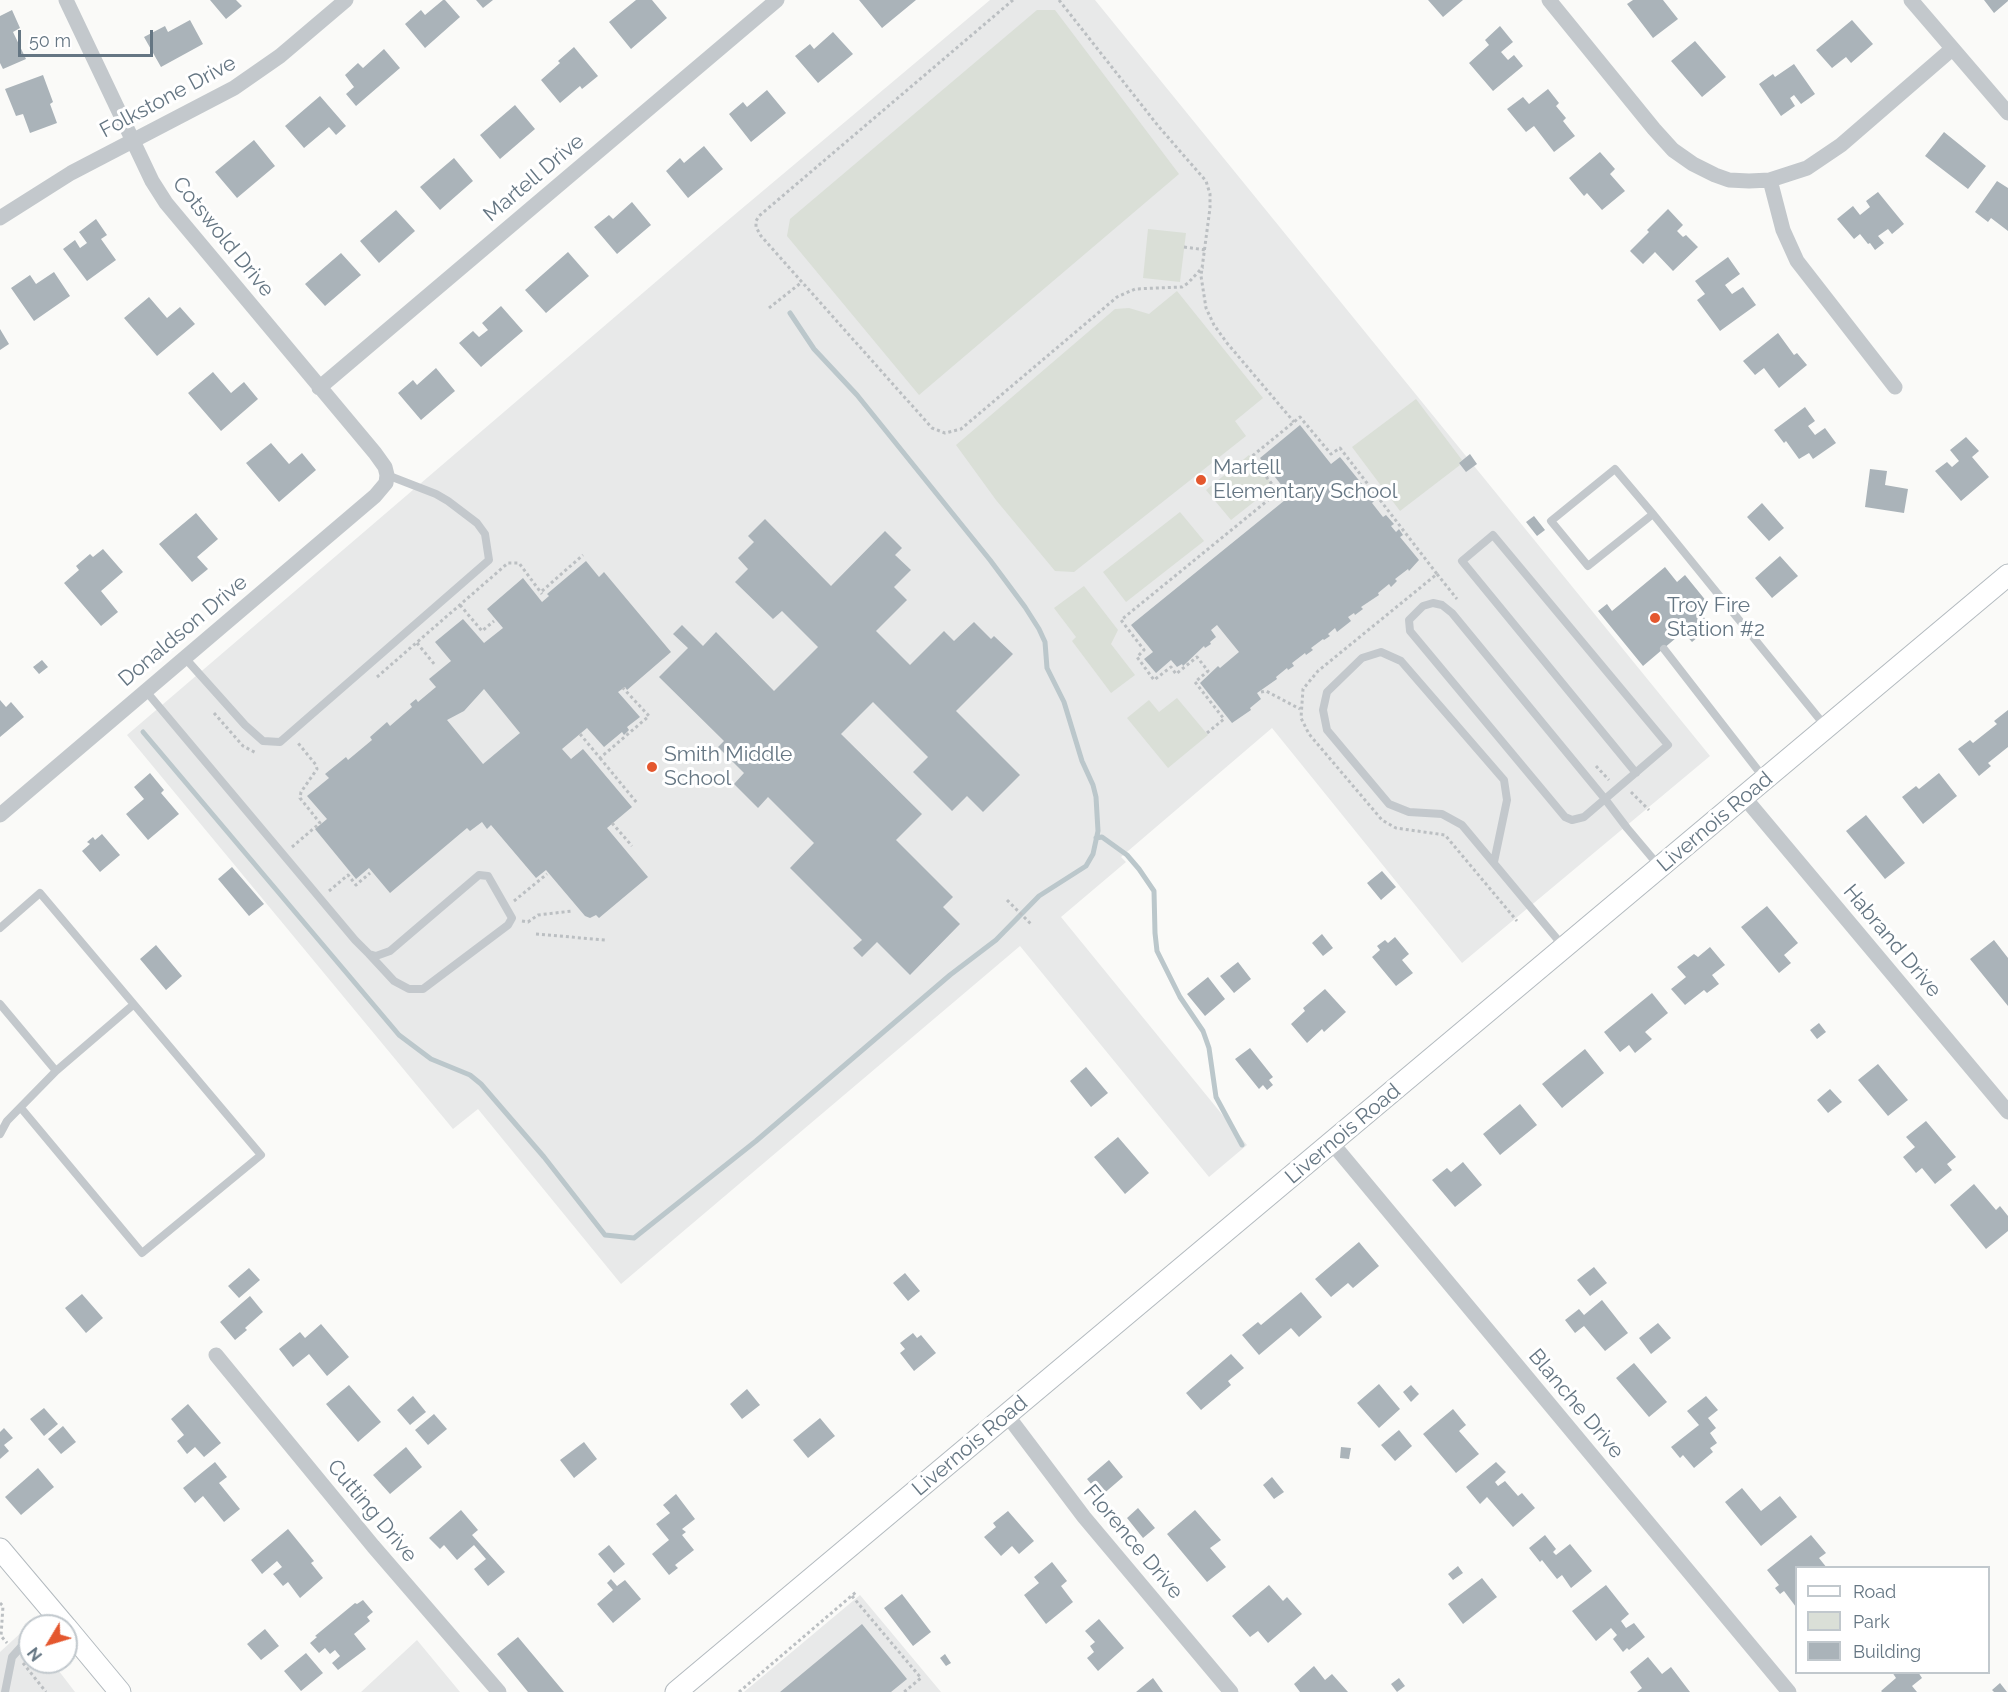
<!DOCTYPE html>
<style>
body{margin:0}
#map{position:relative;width:2008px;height:1692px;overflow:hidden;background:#fafaf8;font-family:Raleway,sans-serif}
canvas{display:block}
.legend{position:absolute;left:1795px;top:1566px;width:195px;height:108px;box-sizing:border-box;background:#fff;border:2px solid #c1c8cd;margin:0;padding:8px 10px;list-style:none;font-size:18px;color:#657683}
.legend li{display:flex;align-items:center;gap:12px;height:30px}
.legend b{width:30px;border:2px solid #c1c8cd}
.north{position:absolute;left:18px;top:1614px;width:60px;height:60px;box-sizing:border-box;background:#fff;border:2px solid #c1c8cd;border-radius:50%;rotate:232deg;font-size:16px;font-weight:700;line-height:24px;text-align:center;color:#657683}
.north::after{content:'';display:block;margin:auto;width:21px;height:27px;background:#e4572e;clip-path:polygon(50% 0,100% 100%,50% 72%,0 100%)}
.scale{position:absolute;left:18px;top:30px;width:135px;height:27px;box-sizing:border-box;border:3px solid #657683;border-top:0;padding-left:8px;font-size:18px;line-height:21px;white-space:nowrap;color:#657683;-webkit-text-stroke:4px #fff;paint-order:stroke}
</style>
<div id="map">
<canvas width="2008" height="1692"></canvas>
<ul class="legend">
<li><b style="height:8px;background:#fff"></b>Road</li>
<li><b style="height:16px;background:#dadfd7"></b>Park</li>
<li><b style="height:16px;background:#aab3b9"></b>Building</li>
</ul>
<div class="north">N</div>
<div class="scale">50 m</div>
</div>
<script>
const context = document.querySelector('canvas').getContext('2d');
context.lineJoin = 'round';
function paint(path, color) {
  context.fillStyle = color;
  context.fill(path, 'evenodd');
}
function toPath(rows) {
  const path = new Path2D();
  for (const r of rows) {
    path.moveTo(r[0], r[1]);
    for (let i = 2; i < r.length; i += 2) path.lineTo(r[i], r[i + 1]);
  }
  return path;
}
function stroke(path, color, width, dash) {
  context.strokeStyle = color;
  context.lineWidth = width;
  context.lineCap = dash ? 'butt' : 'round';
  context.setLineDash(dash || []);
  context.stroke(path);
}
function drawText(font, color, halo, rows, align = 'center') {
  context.font = font + ' Raleway,sans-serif';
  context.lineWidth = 6;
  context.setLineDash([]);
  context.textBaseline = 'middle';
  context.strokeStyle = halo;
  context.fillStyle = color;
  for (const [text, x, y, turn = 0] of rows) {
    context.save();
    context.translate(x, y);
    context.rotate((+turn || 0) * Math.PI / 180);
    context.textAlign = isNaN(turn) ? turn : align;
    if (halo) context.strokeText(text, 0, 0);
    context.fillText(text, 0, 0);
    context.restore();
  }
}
const built = toPath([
 [990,0,1095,0,1710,756,1462,963,1272,728,1121,857,1126,862,1061,917,1247,1145,1209,1177,1020,946,621,1284,478,1109,453,1129,127,735,714,232],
 [860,1595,941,1692,744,1692],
 [25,1629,30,1634,30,1662,52,1662,75,1692,0,1692,0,1652],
 [417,1640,460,1692,361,1692]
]);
const green = toPath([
 [1037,10,1055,10,1179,174,919,395,787,236,790,219],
 [1148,229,1186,233,1180,282,1143,278],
 [1177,291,1263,398,1235,421,1246,436,1074,572,1055,571,996,500,956,445,1115,309,1129,308,1149,314],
 [1416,399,1462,460,1459,463,1460,465,1400,511,1352,447],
 [1249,455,1274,486,1231,520,1206,490],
 [1180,512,1204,541,1126,602,1103,572],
 [1084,586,1118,630,1111,644,1135,675,1111,693,1072,641,1076,637,1054,608],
 [1177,698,1208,735,1168,768,1127,718,1149,700,1159,712]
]);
const stream = toPath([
 [143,732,399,1035,431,1059,470,1075,481,1084,544,1157,605,1235,634,1238,756,1141,950,975,996,940,1039,896,1086,866,1093,854,1098,831,1096,797,1093,785,1082,761,1064,702,1047,668,1045,642,1039,629,1025,607,990,560,857,395,814,349,790,313],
 [1096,838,1102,837,1127,855,1139,869,1154,891,1155,933,1157,951,1180,997,1203,1031,1209,1048,1216,1097,1242,1145]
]);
const building = toPath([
 [210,0,236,0,242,6,226,19],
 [443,0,445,0,460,17,425,48,405,24,421,10,425,15],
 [476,0,493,0,483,8],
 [636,0,652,0,667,18,631,49,609,22],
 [859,0,916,0,882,28],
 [1428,0,1463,0,1443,17],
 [1633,0,1663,0,1678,19,1653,38,1627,4],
 [1984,0,2008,0,2008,1,1994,13],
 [12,10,20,28,13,32,26,59,3,69,0,63,0,16],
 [190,20,203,44,161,67,144,37,165,26,168,32],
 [1852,20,1873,44,1851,63,1846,57,1832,68,1816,50],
 [1500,26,1513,42,1501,52,1508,60,1514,55,1523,66,1493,91,1469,63,1489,45,1485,40],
 [833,32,853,54,818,83,795,56,810,44,814,49],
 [1695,41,1726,77,1702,97,1671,61],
 [574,47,598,76,582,89,580,86,560,103,541,80,560,63,558,61],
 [384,49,400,68,356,106,346,94,354,87,345,75,358,63,363,68],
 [1794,64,1815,94,1801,104,1794,95,1790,98,1795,106,1781,116,1759,84,1773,74,1775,77],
 [43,75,53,102,50,104,57,123,30,133,23,114,16,116,5,89],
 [1548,89,1559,103,1556,106,1566,118,1563,121,1575,136,1554,152,1534,126,1526,132,1507,109,1523,97,1529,104],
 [767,90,786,113,751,142,729,114,743,102,747,107],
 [320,96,346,126,336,135,329,127,304,148,285,126],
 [515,105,535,129,500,159,480,135],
 [1944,132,1986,166,1968,189,1925,156],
 [254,140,275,166,237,198,215,172],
 [704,146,723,169,688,198,666,171,680,158,684,163],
 [1600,152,1615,169,1610,174,1625,191,1602,210,1587,193,1584,196,1569,178],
 [454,158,473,181,440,210,420,187],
 [1997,181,2008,188,2008,231,1991,218,1988,222,1975,212],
 [1878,192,1904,224,1892,234,1888,229,1878,236,1884,243,1875,250,1870,243,1868,244,1860,234,1854,239,1837,219,1853,206,1860,215,1870,207,1866,201],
 [632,202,651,225,617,254,594,227,609,215,613,219],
 [1668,209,1683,225,1677,231,1683,237,1686,235,1698,247,1673,271,1655,252,1643,264,1630,251,1649,232,1647,230],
 [396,210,415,231,379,263,360,241],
 [96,219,107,235,101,239,116,260,87,281,63,249,75,240,80,248,87,243,79,232],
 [568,252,589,276,546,313,525,290],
 [341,253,361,275,325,306,305,284],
 [1728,257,1740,274,1725,285,1732,294,1743,287,1756,305,1720,331,1697,300,1705,294,1695,281],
 [54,272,70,296,34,321,11,288,30,275,36,284],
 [149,297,167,318,180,307,195,324,157,356,124,318],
 [501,306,523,331,481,367,459,343,473,331,479,337,488,330,482,323],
 [0,329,9,344,0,350],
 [1778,333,1794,355,1797,353,1807,365,1779,388,1764,368,1755,375,1743,361],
 [436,368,455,391,421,420,398,393,413,380,417,385],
 [213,372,231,393,244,382,258,399,221,431,188,393],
 [1805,407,1815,421,1808,426,1815,435,1825,428,1836,443,1813,459,1809,453,1799,459,1786,441,1784,443,1774,430],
 [1300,425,1331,464,1340,457,1375,500,1372,503,1383,517,1386,515,1394,524,1391,526,1396,532,1399,529,1403,535,1400,537,1419,560,1409,571,1408,569,1395,579,1397,581,1391,587,1389,584,1378,593,1379,595,1361,607,1363,609,1355,615,1354,613,1348,617,1351,621,1337,632,1335,628,1328,634,1330,636,1324,640,1323,639,1311,648,1313,650,1306,655,1305,653,1292,663,1294,666,1288,670,1287,668,1276,677,1277,679,1257,693,1261,699,1250,708,1251,710,1232,723,1200,683,1218,666,1220,668,1239,652,1217,625,1211,630,1216,637,1210,642,1211,644,1205,648,1204,646,1183,666,1182,664,1177,667,1171,660,1156,673,1144,659,1153,652,1131,625,1290,496,1260,458],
 [1966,437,1979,451,1972,457,1989,477,1961,501,1935,471,1947,462,1952,467,1959,461,1950,450],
 [271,443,289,464,302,453,316,470,279,502,246,463],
 [1470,454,1477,464,1466,472,1459,463],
 [1870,469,1887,471,1885,485,1908,489,1904,513,1865,507],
 [1762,503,1784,528,1769,541,1747,517],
 [196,513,218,539,197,557,208,569,192,582,159,544],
 [1534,516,1545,530,1537,536,1526,522],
 [765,519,831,586,885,531,902,548,895,555,911,570,894,587,907,600,876,631,910,665,944,631,954,641,974,622,991,639,994,636,1013,654,956,711,1020,775,983,812,967,796,952,811,913,772,928,757,873,702,841,734,922,814,896,840,953,897,943,907,960,924,910,975,877,942,862,957,853,948,862,940,790,868,814,843,768,797,758,808,734,784,744,773,718,747,724,741,659,677,688,648,673,634,682,625,703,646,716,632,774,691,818,647,782,611,773,619,735,582,748,569,738,558,754,542,748,536],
 [103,549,123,572,101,591,118,612,101,626,64,583,79,570,76,566,90,554,93,557],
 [1780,556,1798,576,1772,598,1755,578],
 [586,561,599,577,604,572,671,652,627,690,625,687,618,692,640,717,627,727,629,730,624,735,622,732,604,747,587,728,562,749,571,759,583,749,632,807,607,828,648,877,599,918,596,915,590,918,585,916,546,870,536,878,491,825,487,829,482,822,470,831,467,828,390,893,369,868,356,879,315,829,327,819,307,796,329,778,325,774,346,757,348,760,372,740,370,737,387,722,390,726,412,707,410,704,416,699,418,702,436,687,429,679,451,661,435,642,463,619,484,643,503,628,487,609,523,578,542,602,549,596,547,594],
 [484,689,520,733,483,764,447,720,464,711],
 [1665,567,1677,582,1685,575,1707,602,1698,610,1711,626,1692,642,1683,632,1643,666,1598,611,1607,604,1612,611],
 [42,660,48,667,39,674,33,667],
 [0,700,6,707,11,702,24,717,0,737],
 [2008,710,2008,747,1988,763,1991,766,1979,776,1958,749,1970,740,1973,743,1997,724,1994,721],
 [150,773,164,790,161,793,179,814,148,840,126,814,144,799,134,787],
 [1939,773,1957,796,1923,824,1902,797,1916,786,1919,789],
 [1866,815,1905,863,1885,879,1846,831],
 [102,834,120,855,100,872,82,851,90,844,87,842,93,837,95,840],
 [232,867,264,904,249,916,218,879],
 [1382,871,1396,887,1381,900,1367,883],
 [1767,906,1798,943,1784,955,1791,963,1779,973,1741,927],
 [1322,934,1333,948,1323,956,1312,943],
 [1395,937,1409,954,1402,960,1413,973,1396,986,1372,957,1380,950,1377,946,1385,940,1388,943],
 [1994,940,2008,958,2008,1006,1970,959],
 [156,945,182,976,166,990,140,959],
 [1710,947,1725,965,1712,975,1719,984,1707,993,1704,990,1685,1005,1671,989,1686,977,1677,967,1694,954,1698,957],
 [1238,962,1251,979,1234,993,1220,976],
 [1208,977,1225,999,1205,1016,1187,994],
 [1325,989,1346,1012,1324,1032,1322,1029,1307,1043,1291,1024,1305,1011,1303,1008],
 [1652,993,1668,1013,1645,1032,1652,1039,1635,1053,1629,1045,1620,1052,1604,1032],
 [1819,1023,1826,1032,1817,1039,1810,1030],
 [1250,1048,1273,1077,1269,1080,1273,1085,1267,1090,1263,1085,1259,1089,1235,1059],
 [1585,1049,1604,1073,1562,1108,1542,1084],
 [1878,1064,1908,1100,1888,1116,1858,1080],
 [1086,1067,1108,1093,1091,1107,1070,1081],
 [1830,1089,1842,1102,1828,1113,1817,1100],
 [1520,1104,1537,1125,1500,1155,1483,1134],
 [1926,1121,1956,1157,1947,1164,1952,1170,1935,1184,1922,1168,1916,1173,1903,1157,1915,1147,1906,1137],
 [1118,1137,1149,1173,1125,1194,1094,1157],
 [1463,1162,1482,1185,1455,1207,1432,1180,1447,1168,1451,1172],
 [1974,1184,1996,1210,2000,1206,2008,1216,2008,1231,1986,1249,1950,1205],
 [1359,1242,1379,1266,1353,1288,1348,1283,1331,1297,1315,1279],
 [1594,1267,1607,1283,1590,1296,1577,1280],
 [249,1268,260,1280,239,1298,228,1286],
 [905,1273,920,1291,908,1301,893,1283],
 [1301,1292,1322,1317,1299,1337,1291,1328,1259,1355,1242,1335,1258,1322,1261,1325],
 [82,1294,103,1318,86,1333,65,1308],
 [250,1296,263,1312,245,1328,247,1330,235,1340,220,1322],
 [1602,1300,1628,1333,1605,1351,1584,1326,1575,1333,1565,1320,1579,1309,1584,1315],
 [1658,1323,1671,1338,1651,1354,1639,1338],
 [321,1324,349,1357,327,1376,309,1354,293,1367,279,1349,300,1332,305,1338],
 [913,1333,917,1338,921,1335,936,1353,914,1371,900,1353,905,1349,900,1343],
 [1231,1354,1244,1368,1228,1381,1231,1385,1201,1410,1186,1393],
 [1634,1363,1667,1402,1649,1417,1616,1378],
 [1379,1384,1400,1409,1379,1428,1357,1403],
 [349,1385,381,1422,358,1442,326,1404],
 [1411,1385,1419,1394,1411,1402,1403,1392],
 [747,1389,760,1405,742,1419,730,1404],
 [413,1396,426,1412,410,1425,397,1410],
 [1706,1396,1718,1410,1708,1418,1716,1428,1710,1433,1717,1443,1710,1448,1713,1452,1694,1468,1683,1455,1680,1458,1671,1447,1699,1425,1687,1411],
 [188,1404,221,1443,204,1457,195,1447,187,1454,177,1441,184,1435,171,1419],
 [44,1408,58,1424,44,1436,30,1419],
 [1453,1409,1466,1425,1459,1431,1479,1454,1456,1473,1423,1434],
 [434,1414,447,1429,428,1445,415,1430],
 [820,1418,835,1436,808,1458,793,1440],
 [63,1426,76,1442,61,1454,48,1439],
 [4,1428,13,1438,4,1445,9,1451,0,1459,0,1432],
 [1399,1430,1412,1446,1395,1461,1381,1445],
 [584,1442,597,1459,574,1478,560,1460],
 [406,1447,422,1467,390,1494,373,1475],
 [1341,1447,1351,1448,1349,1459,1340,1458],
 [1109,1460,1123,1477,1101,1496,1087,1479],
 [215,1462,227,1477,219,1483,240,1509,224,1522,203,1496,195,1503,183,1488],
 [1496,1462,1506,1472,1495,1482,1498,1486,1505,1481,1518,1496,1522,1493,1535,1508,1513,1527,1487,1497,1480,1504,1466,1487],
 [38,1468,54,1487,21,1515,5,1497],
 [1272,1477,1284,1492,1274,1499,1263,1485],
 [1742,1488,1761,1511,1780,1496,1797,1517,1761,1546,1725,1502],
 [676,1494,695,1519,682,1529,686,1532,682,1535,694,1550,675,1565,678,1568,669,1575,652,1554,669,1540,656,1524,670,1513,663,1505],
 [1138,1508,1155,1528,1143,1538,1127,1518],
 [461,1510,478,1530,472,1535,505,1572,488,1586,474,1569,486,1559,474,1545,457,1560,444,1545,440,1549,429,1538],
 [1195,1510,1221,1540,1210,1548,1226,1567,1207,1582,1167,1534],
 [1008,1511,1034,1541,1019,1554,1012,1546,1001,1556,984,1537,996,1527,993,1523],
 [288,1529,314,1561,311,1563,323,1578,300,1598,288,1582,283,1586,273,1574,282,1567,277,1561,262,1574,251,1560],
 [1545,1535,1556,1549,1553,1552,1556,1555,1570,1544,1592,1571,1571,1588,1562,1575,1557,1579,1542,1560,1540,1562,1529,1548],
 [1811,1535,1826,1553,1819,1558,1827,1568,1796,1568,1796,1607,1784,1591,1780,1594,1775,1588,1779,1585,1767,1570],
 [609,1545,625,1564,614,1573,598,1554],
 [1052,1562,1067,1581,1061,1586,1073,1602,1046,1624,1024,1595,1039,1583,1034,1577],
 [1458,1566,1463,1573,1453,1580,1448,1574],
 [1482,1578,1497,1597,1463,1624,1448,1604],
 [611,1579,617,1586,625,1580,641,1599,613,1623,597,1604,613,1590,607,1583],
 [1269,1585,1283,1601,1287,1597,1302,1614,1268,1643,1258,1631,1250,1637,1232,1616],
 [1606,1585,1629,1614,1621,1621,1626,1628,1634,1623,1645,1637,1629,1650,1627,1648,1623,1652,1613,1639,1617,1635,1611,1628,1596,1641,1572,1611],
 [902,1594,931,1632,913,1646,884,1608],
 [363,1600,373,1612,367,1617,370,1621,354,1634,366,1649,338,1670,332,1663,340,1656,335,1650,330,1654,325,1648,319,1653,310,1643,317,1637,315,1636,355,1603,357,1604],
 [1099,1619,1124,1648,1098,1671,1087,1658,1094,1652,1090,1646,1095,1642,1085,1631],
 [862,1624,907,1679,891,1692,780,1692],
 [265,1629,279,1646,261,1660,247,1644],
 [518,1637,564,1692,528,1692,497,1654],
 [306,1653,323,1673,301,1691,284,1671],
 [945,1654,951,1663,946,1666,940,1658],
 [1648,1657,1662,1674,1671,1667,1690,1692,1637,1692,1642,1688,1630,1672],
 [1314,1666,1325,1680,1332,1674,1348,1692,1300,1692,1294,1684],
 [1892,1672,1918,1672,1922,1678,1912,1686,1917,1692,1882,1692,1881,1691,1896,1678],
 [1153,1678,1163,1692,1136,1692],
 [1399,1678,1405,1686,1397,1692,1391,1684],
 [2000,1683,2007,1692,1994,1692,1992,1690]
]);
const path = toPath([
 [1013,0,759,216,756,221,756,227,761,236,932,428,945,433,961,429,1117,297,1135,289,1182,287,1188,283,1203,267],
 [1059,0,1159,127,1206,181,1210,194,1210,208,1201,276,1206,308,1214,325,1227,343,1294,422],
 [1184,247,1206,250],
 [769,308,802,282],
 [1437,574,1457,599],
 [542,591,583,555],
 [460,605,482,631,494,621],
 [417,643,435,665],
 [377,677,508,563,519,563,542,594],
 [1261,692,1266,691,1300,709],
 [214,713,243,746,256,753],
 [1207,733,1224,719,1195,682,1208,671,1197,657,1176,674,1171,667,1154,680,1137,657,1144,650,1121,620,1278,492,1251,457,1300,417,1331,454,1340,448,1437,574,1318,671,1303,689,1301,718,1309,734,1382,820,1396,828,1445,835,1517,921],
 [580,734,600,758,649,716,623,688],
 [600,758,637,803],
 [1596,766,1609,780],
 [1631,792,1649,810],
 [612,823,632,846],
 [292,847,320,823,300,798,301,792,317,769,316,765,298,743],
 [329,891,348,875,356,885,370,873],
 [1007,900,1031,924],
 [514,901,547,874],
 [522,921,528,922,538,915,572,911],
 [536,934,605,940],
 [852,1596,921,1678,904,1692],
 [0,1603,3,1606,1,1636,7,1643],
 [23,1663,46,1692],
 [739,1692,856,1592]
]);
const service = toPath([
 [1653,514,1588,566,1551,521,1615,469,1653,514,1826,727],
 [1664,649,1764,778],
 [185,658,245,725,263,741,280,742,489,560,485,534,477,523,448,501,436,494,387,475],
 [145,690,355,940,369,954,376,956,390,951,479,875,488,876,512,918,508,925,423,989,409,989,394,981,369,954],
 [1636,773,1462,561,1493,535,1668,745,1584,817,1572,820,1565,817,1410,631,1409,620,1423,606,1433,603,1442,605,1452,613,1605,799,1627,828,1659,866],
 [1494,862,1507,800,1504,780,1401,661,1381,652,1362,658,1327,692,1323,710,1327,730,1389,804,1409,812,1442,814,1462,825,1563,946],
 [0,928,40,893,261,1155,142,1253,21,1108],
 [0,1004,56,1071],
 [0,1134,7,1121,56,1071,133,1005],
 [43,1626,56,1615],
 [5,1692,12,1657,30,1637]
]);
const minor = toPath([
 [1549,0,1654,129,1673,150,1693,164,1715,175,1729,180,1749,181,1770,180,1807,168,1841,145,1952,49],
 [1911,0,2008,113],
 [1770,180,1783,230,1797,261,1895,387],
 [0,218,71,173,234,88,280,56,346,0],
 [319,388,777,0],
 [1744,797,2008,1112],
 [0,815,375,496,386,483,387,475,385,467,375,453,166,203,152,181,66,0],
 [1332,1143,1789,1692],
 [216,1355,373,1546,499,1692],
 [1007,1415,1084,1517,1231,1692]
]);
const secondary = toPath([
 [0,1549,65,1626],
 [66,1627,120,1692],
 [676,1692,2008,575]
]);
const markers = [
 [1201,480,6,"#e4572e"],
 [1655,618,6,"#e4572e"],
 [652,767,6,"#e4572e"]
];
const streetNames = [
 ["Folkstone Drive",168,97,-28],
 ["Martell Drive",534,178,-40],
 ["Cotswold Drive",223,237,51],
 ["Donaldson Drive",183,631,-40],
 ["Livernois Road",1715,822,-40],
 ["Habrand Drive",1892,941,50],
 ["Livernois Road",1343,1134,-40],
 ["Blanche Drive",1576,1404,50],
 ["Livernois Road",970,1446,-40],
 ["Cutting Drive",372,1511,50],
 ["Florence Drive",1133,1542,50]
];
const poiNames = [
 ["Martell",1213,468],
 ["Elementary School",1213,492],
 ["Troy Fire",1667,606],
 ["Station #2",1667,630],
 ["Smith Middle",664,755],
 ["School",664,779]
];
paint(built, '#e8e9e9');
paint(green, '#dadfd7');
stroke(stream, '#bbc7cb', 5);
paint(building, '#aab3b9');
stroke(secondary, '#b3babf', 23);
stroke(path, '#bbbfc2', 3, [3, 3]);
stroke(service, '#c3c8cc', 8);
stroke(minor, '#c3c8cc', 15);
stroke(secondary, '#fff', 21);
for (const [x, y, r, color] of markers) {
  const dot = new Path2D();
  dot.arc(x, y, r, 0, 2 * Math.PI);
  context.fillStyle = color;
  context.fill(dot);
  stroke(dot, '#fff', 2);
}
drawText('21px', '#657683', '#fff', streetNames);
drawText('21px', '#657683', '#fff', poiNames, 'left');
</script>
